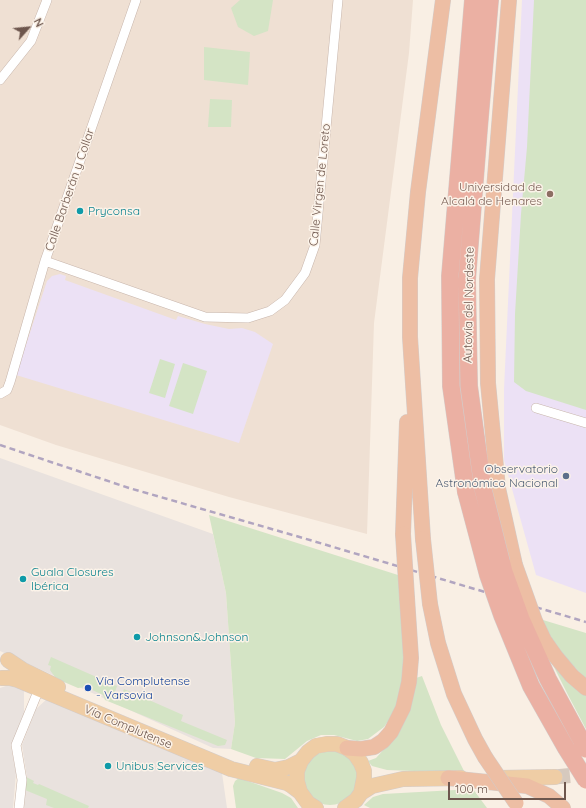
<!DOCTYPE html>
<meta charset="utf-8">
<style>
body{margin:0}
#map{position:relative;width:586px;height:808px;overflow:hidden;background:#f9efe4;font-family:Quicksand,sans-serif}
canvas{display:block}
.north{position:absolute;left:8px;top:8px;width:40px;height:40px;-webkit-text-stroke:3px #fcf3e9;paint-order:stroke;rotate:63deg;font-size:11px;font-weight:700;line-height:16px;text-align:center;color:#6d564d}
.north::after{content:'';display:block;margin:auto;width:14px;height:18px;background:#6d564d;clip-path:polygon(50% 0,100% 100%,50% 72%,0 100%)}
.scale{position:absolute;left:448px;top:782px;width:118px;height:18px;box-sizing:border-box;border:2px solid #6d564d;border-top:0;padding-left:5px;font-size:12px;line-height:14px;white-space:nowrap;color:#6d564d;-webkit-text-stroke:3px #fcf3e9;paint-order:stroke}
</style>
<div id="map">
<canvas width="586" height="808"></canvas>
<div class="north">N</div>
<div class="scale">100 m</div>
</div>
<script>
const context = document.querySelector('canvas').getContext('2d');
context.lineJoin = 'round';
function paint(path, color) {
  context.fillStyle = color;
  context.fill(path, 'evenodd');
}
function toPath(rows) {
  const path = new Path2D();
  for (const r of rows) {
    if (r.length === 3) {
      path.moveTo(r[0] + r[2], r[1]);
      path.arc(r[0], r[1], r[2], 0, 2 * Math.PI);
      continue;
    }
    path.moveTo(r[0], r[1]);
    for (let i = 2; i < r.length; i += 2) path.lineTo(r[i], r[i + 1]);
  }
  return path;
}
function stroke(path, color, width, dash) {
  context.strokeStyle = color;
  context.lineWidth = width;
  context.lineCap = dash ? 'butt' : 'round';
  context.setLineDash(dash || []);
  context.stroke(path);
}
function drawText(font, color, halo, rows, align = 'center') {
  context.font = font + ' Quicksand,sans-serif';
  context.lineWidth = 3;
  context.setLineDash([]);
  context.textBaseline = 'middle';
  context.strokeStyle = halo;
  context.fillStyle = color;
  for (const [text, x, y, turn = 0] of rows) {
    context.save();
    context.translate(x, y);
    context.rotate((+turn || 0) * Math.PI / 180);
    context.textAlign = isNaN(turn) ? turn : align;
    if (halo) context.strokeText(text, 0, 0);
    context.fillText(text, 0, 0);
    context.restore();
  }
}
const residential = toPath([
 [0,0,413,0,409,53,374,323,367,534,229,497,56,445,0,425]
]);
const industrial = toPath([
 [0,458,213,534,226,593,235,723,231,749,213,748,0,651],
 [12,684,24,689,24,713,11,746,16,773,13,808,0,808,0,688],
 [48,698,222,773,227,808,24,808,27,778,22,745,36,709]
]);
const education = toPath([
 [522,0,586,0,586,593,536,575,504,460,504,389],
 [60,274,66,276,65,280,176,320,178,316,205,324,229,329,242,328,255,332,273,344,239,443,16,375,47,281,52,276]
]);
const green = toPath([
 [240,0,273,0,268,31,254,36,238,27,231,8],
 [534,0,586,0,586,410,526,391,514,382,515,314,521,214,527,147],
 [204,47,250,52,248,85,204,80],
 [210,99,232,100,231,127,208,127],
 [160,359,175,364,165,398,149,393],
 [183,363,207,371,193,414,169,406],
 [209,515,398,575,405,645,404,673,395,712,384,727,368,739,357,741,334,735,321,735,307,741,285,759,256,758,231,749,235,723,226,593],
 [543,620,586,633,586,679,555,647],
 [51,657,117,686,115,692,121,696,124,689,183,715,181,721,227,740,225,745,218,746,105,700,103,695,86,687,78,688,64,682,55,677,52,673,50,670,51,666,48,665],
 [550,659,586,693,586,729,568,695],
 [422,676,441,725,465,773,387,770,372,766,368,761,376,758,387,746,416,678],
 [330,778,27],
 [26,777,34,781,33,783,38,785,39,784,89,806,88,808,54,808,46,805,47,799,25,790],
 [239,778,282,793,291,798,298,808,236,808,233,786,235,781],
 [473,789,487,808,370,808,364,805,373,797,383,794]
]);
const primaryTunnel = toPath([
 [555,777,586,774]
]);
const minor = toPath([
 [0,80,31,41,47,0],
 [45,261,205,317,248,318,270,311,285,300,305,273,315,245,338,0],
 [0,394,7,390,10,382,45,261,136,0],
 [536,408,586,423],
 [19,808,22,780,16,745,39,689]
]);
const primary = toPath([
 [8,660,23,670,58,687],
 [2,678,10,678,18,680,231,769,287,783,292,786,300,792],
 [257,766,275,770,289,767,301,761],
 [499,778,555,777],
 [361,793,372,786,403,779,461,778],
 [316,808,308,803,300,792,297,781,297,771,301,761,308,752,316,746,327,744,337,744,347,748,355,754,361,763,364,771,364,778,361,793,356,800,345,808]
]);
const trunk = toPath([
 [509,0,487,279,488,383,498,488,515,565],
 [403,534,407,422],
 [423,539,410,337,410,278,418,192,443,0],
 [430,604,438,643,454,694,475,739,485,757],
 [572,676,586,688],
 [347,748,361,749,374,747,383,741,391,732,403,708,409,682,411,658,407,598],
 [448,778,527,786,549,796,563,808]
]);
const motorway = toPath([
 [483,489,469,386,467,280,479,128,490,0],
 [466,492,451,386,450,276,473,0]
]);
const rail = toPath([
 [0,445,129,488,303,538,586,622]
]);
const trunkBridge = toPath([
 [403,534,407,598],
 [423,539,430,604],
 [515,565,535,621,544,640,556,657,572,676],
 [485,757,516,803]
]);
const motorwayBridge = toPath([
 [483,489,504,572,521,619,548,679,586,749],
 [466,492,488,575,502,615,531,686,566,748,586,780]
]);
const markers = [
 [550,194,4,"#8d6e63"],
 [80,211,4,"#0f9aa8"],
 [566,476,4,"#5c6f8a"],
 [23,579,4,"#0f9aa8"],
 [137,637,4,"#0f9aa8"],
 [88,688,4,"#1a4fb4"],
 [108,766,4,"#0f9aa8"]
];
const streetNames = [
 ["Calle Virgen de Loreto",320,185,-84],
 ["Calle Barberán y Collar",70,190,-71],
 ["Autovía del Nordeste",469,305,-89],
 ["Vía Complutense",128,727,23]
];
const educationNames = [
 ["Universidad de",542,187],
 ["Alcalá de Henares",542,201]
];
const cultureNames = [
 ["Pryconsa",88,211],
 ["Guala Closures",31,572],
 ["Ibérica",31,586],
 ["Johnson&Johnson",145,637],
 ["Unibus Services",116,766]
];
const serviceNames = [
 ["Observatorio",558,469],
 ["Astronómico Nacional",558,483]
];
const transitNames = [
 ["Vía Complutense",96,681],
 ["- Varsovia",96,695]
];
paint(residential, '#efe0d3');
paint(industrial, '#e9e2de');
paint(education, '#ece1f5');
paint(green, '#d4e4c5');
stroke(primaryTunnel, '#d6c9be', 15, [15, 8]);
stroke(minor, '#c8b6ac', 10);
stroke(primary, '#d3ccca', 16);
stroke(trunk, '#d3ccca', 16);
stroke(motorway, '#d3ccca', 18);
stroke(minor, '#fff', 9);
stroke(primary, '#efcda5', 15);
stroke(trunk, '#edbea4', 15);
stroke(motorway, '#ebb0a3', 17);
stroke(rail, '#b1a5c0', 2.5, [6, 4]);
stroke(trunkBridge, '#d3ccca', 16, []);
stroke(motorwayBridge, '#d3ccca', 18, []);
stroke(trunkBridge, '#edbea4', 15);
stroke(motorwayBridge, '#ebb0a3', 17);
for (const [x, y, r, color] of markers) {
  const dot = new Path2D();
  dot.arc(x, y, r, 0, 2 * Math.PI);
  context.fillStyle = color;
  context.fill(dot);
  stroke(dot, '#fcf3e9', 1.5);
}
drawText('12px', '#6d564d', '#fcf3e9', streetNames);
drawText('12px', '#785e54', '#fcf3e9', educationNames, 'right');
drawText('12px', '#0d838f', '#fcf3e9', cultureNames, 'left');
drawText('12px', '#4e5e75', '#fcf3e9', serviceNames, 'right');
drawText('12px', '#164399', '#fcf3e9', transitNames, 'left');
</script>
